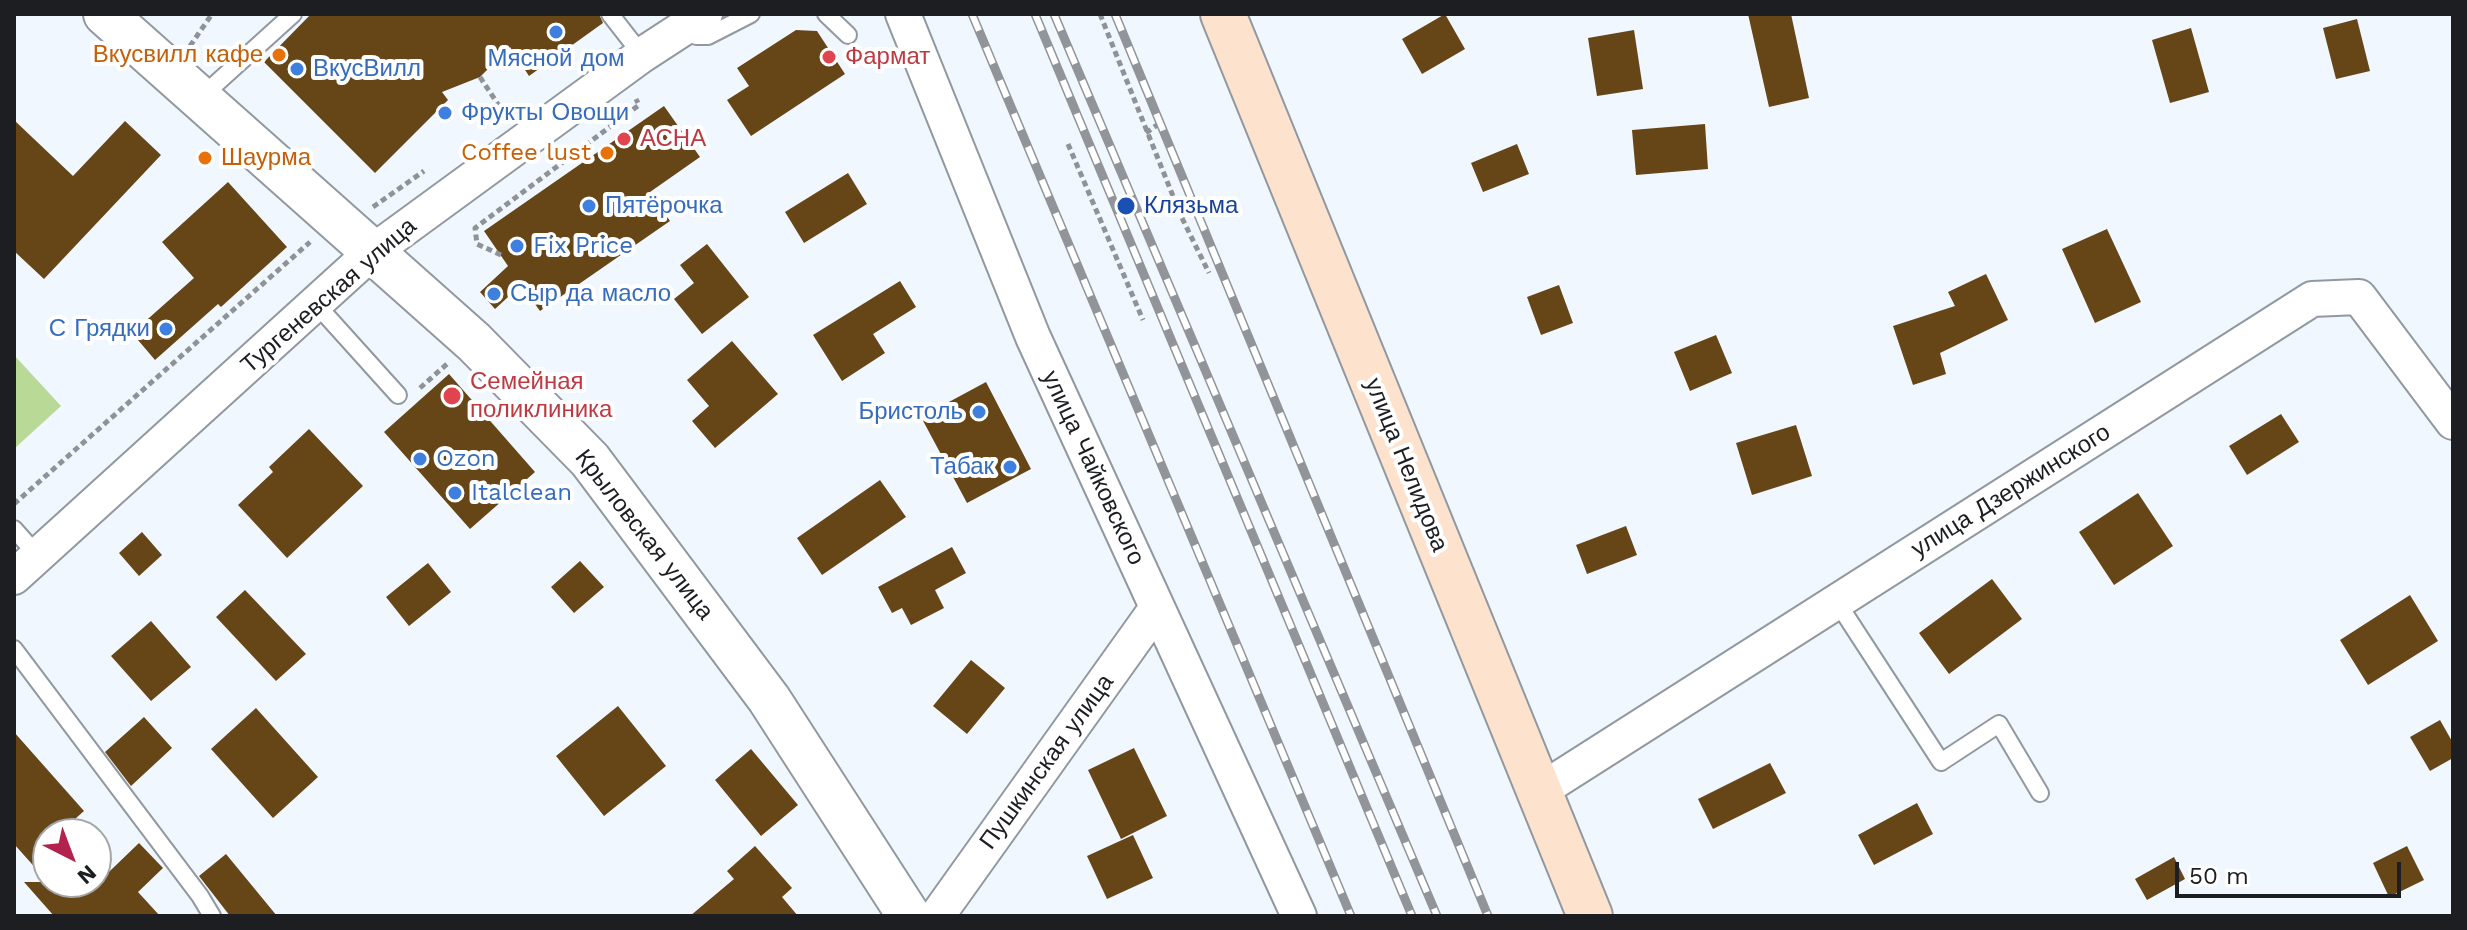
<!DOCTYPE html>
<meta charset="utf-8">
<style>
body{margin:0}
#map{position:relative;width:2467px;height:930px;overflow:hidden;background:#f1f7fe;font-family:"Work Sans",sans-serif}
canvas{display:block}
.frame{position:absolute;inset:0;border:16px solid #1c1e21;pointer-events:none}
.north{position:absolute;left:32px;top:818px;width:80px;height:80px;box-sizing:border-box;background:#fff;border:2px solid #a4a5a6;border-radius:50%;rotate:138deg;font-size:22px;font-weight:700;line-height:32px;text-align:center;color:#1c1e21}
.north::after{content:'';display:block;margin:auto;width:28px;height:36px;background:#b3224c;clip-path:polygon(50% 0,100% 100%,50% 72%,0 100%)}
.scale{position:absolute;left:2175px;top:862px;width:226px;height:36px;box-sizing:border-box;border:4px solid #1c1e21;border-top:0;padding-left:10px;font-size:24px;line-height:28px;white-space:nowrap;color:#1c1e21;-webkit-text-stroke:6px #fff;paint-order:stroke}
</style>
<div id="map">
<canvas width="2467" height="930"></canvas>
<div class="frame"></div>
<div class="north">N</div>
<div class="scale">50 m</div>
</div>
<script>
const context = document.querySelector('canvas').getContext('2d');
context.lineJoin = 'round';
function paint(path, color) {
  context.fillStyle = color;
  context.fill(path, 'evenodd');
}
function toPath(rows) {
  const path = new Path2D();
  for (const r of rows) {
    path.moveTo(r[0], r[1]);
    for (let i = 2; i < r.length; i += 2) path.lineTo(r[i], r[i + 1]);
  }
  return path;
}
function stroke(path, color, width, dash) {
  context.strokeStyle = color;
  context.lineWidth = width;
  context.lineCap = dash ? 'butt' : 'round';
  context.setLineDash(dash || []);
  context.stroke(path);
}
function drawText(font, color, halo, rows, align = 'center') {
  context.font = font + ' "Work Sans",sans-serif';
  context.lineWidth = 8;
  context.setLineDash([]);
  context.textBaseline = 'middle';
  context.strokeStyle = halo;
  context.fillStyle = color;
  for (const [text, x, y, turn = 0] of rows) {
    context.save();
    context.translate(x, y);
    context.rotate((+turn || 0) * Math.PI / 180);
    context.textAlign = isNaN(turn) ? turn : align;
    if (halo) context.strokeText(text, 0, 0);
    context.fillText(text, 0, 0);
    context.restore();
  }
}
const green = toPath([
 [14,355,61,406,14,449]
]);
const building = toPath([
 [311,14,599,14,603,23,529,76,510,47,480,77,442,92,448,100,375,173,264,62],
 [1445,14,1465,49,1422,74,1402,39],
 [1748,14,1791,14,1809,98,1769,107],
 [2357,19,2370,71,2336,79,2323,28],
 [2191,28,2209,92,2170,103,2152,40],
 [796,30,817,31,845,74,751,136,727,100,749,86,737,68],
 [1634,30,1643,89,1597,96,1588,38],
 [664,106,700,157,650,192,670,221,540,311,521,285,495,309,480,292,508,266,484,231],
 [14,120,73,176,125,121,161,155,44,279,14,251],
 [1705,124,1708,169,1636,175,1632,130],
 [1517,144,1529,174,1483,192,1471,163],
 [848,173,867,204,804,243,785,212],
 [228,182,287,247,221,307,218,304,155,360,132,333,194,278,162,242],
 [2107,229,2141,302,2095,323,2062,249],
 [707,244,749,297,702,334,674,299,694,283,680,265],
 [1986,274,2008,320,1940,353,1946,374,1913,385,1893,326,1955,306,1948,292],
 [900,281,916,307,873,334,885,353,842,381,813,335],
 [1559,285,1573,323,1541,335,1527,297],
 [1716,335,1732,373,1690,391,1674,352],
 [732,341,778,394,715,448,692,421,709,406,687,380],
 [449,374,535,472,470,529,384,432],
 [986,382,1031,469,967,503,921,417],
 [2281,414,2299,442,2247,475,2229,446],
 [1796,425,1812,476,1752,495,1736,443],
 [309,429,363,486,287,558,238,505,273,472,269,467],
 [880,480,906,517,822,575,797,538],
 [2138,493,2173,546,2114,585,2079,532],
 [1626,526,1637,555,1587,574,1576,545],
 [142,532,162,555,139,576,119,553],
 [952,547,966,573,935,590,944,608,911,625,902,608,892,613,878,587],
 [580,561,604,587,574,613,551,587],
 [428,563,451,592,409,626,386,597],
 [1992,579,2022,619,1949,674,1919,633],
 [245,590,306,654,276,681,216,617],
 [2410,595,2438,641,2368,685,2340,640],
 [151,621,191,667,151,701,111,656],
 [971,660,1005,688,967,734,933,706],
 [618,706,666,766,604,816,556,756],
 [256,708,318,777,273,818,211,749],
 [144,717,172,748,131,786,105,752],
 [2440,720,2453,743,2453,758,2430,771,2410,737],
 [14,732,84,811,58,834,48,834,48,882,75,882,86,894,139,843,163,868,138,892,160,916,54,916,24,882,48,882,14,844],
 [1134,748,1167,816,1121,839,1088,770],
 [751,749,798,805,761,836,715,780],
 [1770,763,1786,793,1713,829,1698,799],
 [1917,803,1933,834,1874,865,1858,835],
 [1133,835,1153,878,1107,899,1087,856],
 [755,846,792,888,782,897,798,916,690,916,734,879,727,871],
 [2407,846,2424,880,2389,897,2373,863],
 [226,854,277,916,230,916,199,876],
 [2174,857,2185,879,2147,900,2135,879]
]);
const path = toPath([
 [1100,14,1181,216,1209,273],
 [190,46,212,14],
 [480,77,505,115],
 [1146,133,1157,125],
 [1068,144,1143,320],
 [373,207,424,171],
 [501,255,477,244,475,228,639,105,636,99],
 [420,388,448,363],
 [14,504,310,242]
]);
const service = toPath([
 [610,14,642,55],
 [826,14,848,35],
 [686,26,696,36,708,36,751,14],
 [199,99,293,14],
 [316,304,398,395],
 [14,529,37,555],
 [1837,602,1941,762,1999,724,2040,793],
 [14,649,200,896,212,916]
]);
const minor = toPath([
 [903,14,1033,337,1299,916],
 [14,577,371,253,642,55,705,14],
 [1538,792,2312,299,2359,297,2453,422],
 [937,916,1157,608]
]);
const tertiary = toPath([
 [105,14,474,342,590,460,769,699,909,916]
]);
const secondary = toPath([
 [1223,14,1590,916]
]);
const rail = toPath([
 [972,14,1351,916],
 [1035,14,1412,916],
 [1054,14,1437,916],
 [1115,14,1488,916]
]);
const markers = [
 [556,32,8,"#3f7fe0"],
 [279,55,8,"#e8710a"],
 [829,57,8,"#e0444e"],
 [297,69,8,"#3f7fe0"],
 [445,113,8,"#3f7fe0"],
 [624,139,8,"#e0444e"],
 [607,153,8,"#e8710a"],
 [205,158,8,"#e8710a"],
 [589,206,8,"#3f7fe0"],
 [1126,206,10,"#1a4fb4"],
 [517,246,8,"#3f7fe0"],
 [494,294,8,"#3f7fe0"],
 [166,329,8,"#3f7fe0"],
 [452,396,10,"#e0444e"],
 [979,412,8,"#3f7fe0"],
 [420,459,8,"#3f7fe0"],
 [1010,467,8,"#3f7fe0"],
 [455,493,8,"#3f7fe0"]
];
const foodNames = [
 ["Вкусвилл кафе",263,55],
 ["Coffee lust",591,153],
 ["Шаурма",221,158,"left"]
];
const healthNames = [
 ["Фармат",845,57],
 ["АСНА",640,139],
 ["Семейная",470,382],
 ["поликлиника",470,410]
];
const shopNames = [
 ["Мясной дом",556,59,"center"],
 ["ВкусВилл",313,69],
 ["Фрукты Овощи",461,113],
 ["Пятёрочка",605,206],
 ["Fix Price",533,246],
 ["Сыр да масло",510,294],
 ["С Грядки",150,329,"right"],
 ["Бристоль",963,412,"right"],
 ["Ozon",436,459],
 ["Табак",994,467,"right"],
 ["Italclean",471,493]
];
const transitNames = [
 ["Клязьма",1144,206]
];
const streetNames = [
 ["Тургеневская улица",329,296,-41],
 ["улица Нелидова",1406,465,68],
 ["улица Чайковского",1093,468,65],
 ["улица Дзержинского",2011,491,-32],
 ["Крыловская улица",644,535,52],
 ["Пушкинская улица",1047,762,-54]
];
paint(green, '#b9d996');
paint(building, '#664616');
stroke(service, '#9298a0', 20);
stroke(minor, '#9298a0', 38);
stroke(tertiary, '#9298a0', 46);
stroke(secondary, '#9298a0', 48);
stroke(path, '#8f9398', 5, [6, 4]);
stroke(service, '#fff', 16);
stroke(minor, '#fff', 34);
stroke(tertiary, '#fff', 42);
stroke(secondary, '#fde3cd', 44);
stroke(rail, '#91959a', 9);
stroke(rail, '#fff', 6, [18]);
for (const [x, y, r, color] of markers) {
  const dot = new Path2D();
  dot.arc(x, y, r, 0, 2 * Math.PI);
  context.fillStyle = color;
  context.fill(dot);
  stroke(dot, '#fff', 3);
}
drawText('24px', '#c56008', '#fff', foodNames, 'right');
drawText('24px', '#be3a42', '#fff', healthNames, 'left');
drawText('24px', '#366cbe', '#fff', shopNames, 'left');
drawText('24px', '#164399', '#fff', transitNames, 'left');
drawText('24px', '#1c1e21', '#fff', streetNames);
</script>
